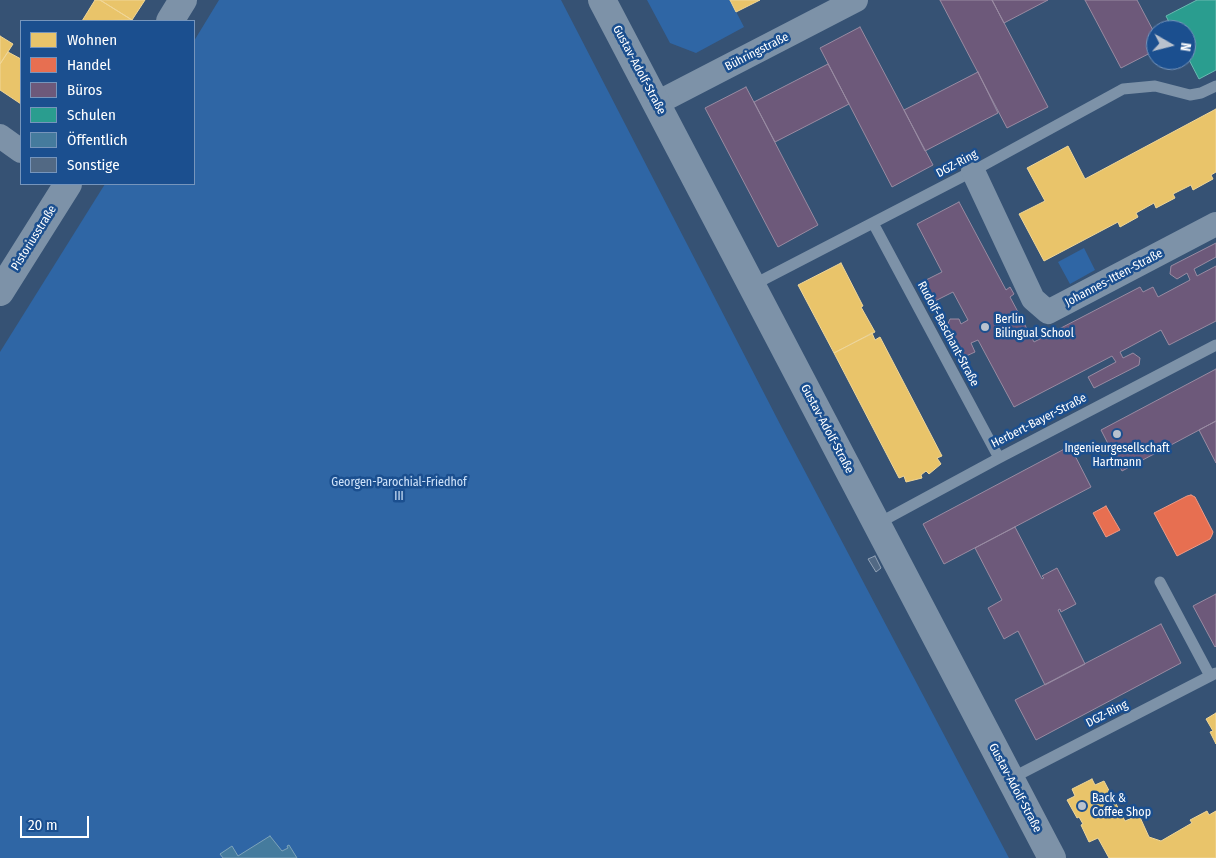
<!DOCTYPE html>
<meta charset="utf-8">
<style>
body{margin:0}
#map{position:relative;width:1216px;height:858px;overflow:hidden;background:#365274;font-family:"Fira Sans Condensed",sans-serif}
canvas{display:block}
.legend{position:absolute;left:20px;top:20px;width:175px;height:165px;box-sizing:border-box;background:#1b4f8f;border:1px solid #7695bc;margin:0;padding:6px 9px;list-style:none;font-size:15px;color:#fff}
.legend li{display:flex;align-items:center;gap:10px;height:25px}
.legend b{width:25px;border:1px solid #7695bc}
.north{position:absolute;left:1146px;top:20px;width:50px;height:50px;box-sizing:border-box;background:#1b4f8f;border:1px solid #7695bc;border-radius:50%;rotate:98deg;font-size:14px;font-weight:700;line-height:20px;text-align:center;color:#fff}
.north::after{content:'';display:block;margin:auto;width:18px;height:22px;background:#b9c2ce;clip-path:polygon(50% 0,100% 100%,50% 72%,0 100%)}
.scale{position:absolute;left:20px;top:816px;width:69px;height:22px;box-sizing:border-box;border:2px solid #fff;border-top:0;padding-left:6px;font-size:15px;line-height:18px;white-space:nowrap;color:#fff;-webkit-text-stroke:4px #1b4f8f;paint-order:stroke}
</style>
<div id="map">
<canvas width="1216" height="858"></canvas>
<ul class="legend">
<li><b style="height:14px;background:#e9c46a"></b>Wohnen</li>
<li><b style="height:14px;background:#e76f51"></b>Handel</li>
<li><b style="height:14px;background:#6d597a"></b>Büros</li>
<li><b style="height:14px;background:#2a9d8f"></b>Schulen</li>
<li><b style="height:14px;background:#457b9d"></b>Öffentlich</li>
<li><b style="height:14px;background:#526984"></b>Sonstige</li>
</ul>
<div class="north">N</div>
<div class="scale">20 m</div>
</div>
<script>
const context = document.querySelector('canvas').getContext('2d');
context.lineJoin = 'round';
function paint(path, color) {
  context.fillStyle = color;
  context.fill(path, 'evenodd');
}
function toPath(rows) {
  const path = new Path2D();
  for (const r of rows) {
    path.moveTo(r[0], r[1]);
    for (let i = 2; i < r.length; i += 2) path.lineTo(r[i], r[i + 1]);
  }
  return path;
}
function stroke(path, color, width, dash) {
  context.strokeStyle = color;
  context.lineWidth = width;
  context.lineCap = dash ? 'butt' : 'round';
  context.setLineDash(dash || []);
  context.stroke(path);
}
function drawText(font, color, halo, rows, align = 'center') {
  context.font = font + ' "Fira Sans Condensed",sans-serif';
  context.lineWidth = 5;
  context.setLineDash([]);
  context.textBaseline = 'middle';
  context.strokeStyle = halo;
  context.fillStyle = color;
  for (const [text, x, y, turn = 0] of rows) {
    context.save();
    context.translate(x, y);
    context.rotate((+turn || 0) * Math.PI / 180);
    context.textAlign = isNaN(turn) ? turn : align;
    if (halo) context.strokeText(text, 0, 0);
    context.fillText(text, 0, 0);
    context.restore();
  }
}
const green = toPath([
 [219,0,561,0,782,428,1009,858,0,858,0,352,105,184,194,184,194,41],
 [647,0,730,0,744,27,696,53,670,43],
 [1084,248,1095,270,1070,284,1058,262]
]);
const homes = toPath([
 [95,0,100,0,132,20,82,21,95,0],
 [100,0,145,0,132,20,100,0],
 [730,0,760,0,736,12,730,0],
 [0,36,13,44,0,64,0,36],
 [8,52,21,59,21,104,0,90,0,64,8,52],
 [1216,109,1216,172,1211,175,1213,179,1193,190,1191,185,1173,194,1175,198,1156,208,1154,203,1136,213,1138,217,1120,227,1118,222,1044,261,1019,214,1045,201,1027,168,1068,146,1085,179,1216,109],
 [841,263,863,306,861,307,875,332,834,353,798,285,841,263],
 [872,333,875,340,880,337,942,456,937,458,941,464,929,474,926,471,921,475,922,478,906,482,904,476,899,478,834,353,872,333],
 [1216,713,1216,744,1210,732,1213,731,1206,719,1216,713],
 [1092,779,1095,785,1104,781,1125,821,1139,815,1149,837,1161,841,1192,823,1190,820,1207,811,1209,815,1216,811,1216,858,1109,858,1098,838,1089,842,1081,825,1083,824,1079,817,1077,818,1067,800,1075,796,1072,789,1092,779]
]);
const shops = toPath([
 [1191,495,1195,497,1213,532,1212,535,1210,539,1177,556,1154,513,1187,496,1191,495],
 [1106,506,1120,530,1106,537,1093,513,1106,506]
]);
const offices = toPath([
 [940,0,992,0,1048,107,1007,128,940,0],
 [992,0,1048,0,1004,23,992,0],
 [1085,0,1137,0,1156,36,1156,50,1121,68,1085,0],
 [860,27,933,165,892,187,820,48,860,27],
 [828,64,849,104,775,142,754,102,828,64],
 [978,72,998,113,925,151,904,110,978,72],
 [746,87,818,225,778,247,705,108,746,87],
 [959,202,1006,290,1010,287,1014,294,1010,297,1034,342,1140,287,1143,292,1153,287,1158,297,1190,280,1187,273,1177,279,1170,274,1171,266,1216,243,1216,257,1194,269,1197,276,1216,266,1216,321,1169,345,1161,330,1120,352,1123,358,1133,353,1140,358,1139,365,1094,388,1088,377,1116,362,1112,356,1014,407,978,340,971,343,975,352,964,357,947,326,950,319,959,319,961,324,968,320,953,292,933,302,922,282,942,272,917,224,959,202],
 [1216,369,1216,421,1122,471,1101,430,1216,369],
 [1216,421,1216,463,1199,430,1216,421],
 [1070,446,1091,487,944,564,923,524,1070,446],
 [1015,527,1042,579,1044,578,1042,576,1057,568,1076,604,1061,612,1060,609,1058,610,1085,664,1045,685,1018,631,1004,639,988,608,1002,600,975,548,1015,527],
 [1216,594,1216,646,1215,647,1193,606,1216,594],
 [1161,624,1181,663,1036,740,1015,700,1161,624]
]);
const schools = toPath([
 [1197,0,1216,0,1216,70,1199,79,1186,54,1186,30,1173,30,1166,16,1197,0]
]);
const public = toPath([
 [270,836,282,851,288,848,287,846,289,845,297,858,223,858,220,854,232,846,238,856,270,836]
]);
const building = toPath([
 [875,556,881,568,876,572,868,559,875,556]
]);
const service = toPath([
 [873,223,999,458],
 [751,286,973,171,1123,89,1155,86,1190,95,1201,93,1216,86],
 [877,524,999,458,1216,345],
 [1160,582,1210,676],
 [1010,779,1216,673]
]);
const minor = toPath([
 [657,103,856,0],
 [0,136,21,151],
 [973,171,1033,299,1048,312,1216,224]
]);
const tertiary = toPath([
 [602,0,1052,858],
 [170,21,183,0],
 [0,292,68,184]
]);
const markers = [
 [985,327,5,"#b9c2ce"],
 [1117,434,5,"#b9c2ce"],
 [1082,806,5,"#b9c2ce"]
];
const streetNames = [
 ["Bühringstraße",757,52,-27],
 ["Gustav-Adolf-Straße",639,70,62],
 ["DGZ-Ring",957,164,-28],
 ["Pistoriusstraße",34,238,-58],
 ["Johannes-Itten-Straße",1114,278,-28],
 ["Rudolf-Baschant-Straße",948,334,62],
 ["Herbert-Bayer-Straße",1039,421,-27],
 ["Gustav-Adolf-Straße",827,429,62],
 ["DGZ-Ring",1107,714,-27],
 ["Gustav-Adolf-Straße",1015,788,62]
];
const poiNames = [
 ["Berlin",995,320],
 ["Bilingual School",995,334],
 ["Ingenieurgesellschaft",1117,449,"center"],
 ["Hartmann",1117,463,"center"],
 ["Back &",1092,799],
 ["Coffee Shop",1092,813]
];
const parkNames = [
 ["Georgen-Parochial-Friedhof",399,483],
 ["III",399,497]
];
paint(green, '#2f66a5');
paint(homes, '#e9c46a');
stroke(homes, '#f0d697', 1);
paint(shops, '#e76f51');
stroke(shops, '#ee9a85', 1);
paint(offices, '#6d597a');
stroke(offices, '#998ba2', 1);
paint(schools, '#2a9d8f');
stroke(schools, '#6abab1', 1);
paint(public, '#457b9d');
stroke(public, '#7da3ba', 1);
paint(building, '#526984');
stroke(building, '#92a2b6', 1);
stroke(service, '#7d92a8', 11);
stroke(minor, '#7d92a8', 24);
stroke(tertiary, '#7d92a8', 28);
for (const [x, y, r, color] of markers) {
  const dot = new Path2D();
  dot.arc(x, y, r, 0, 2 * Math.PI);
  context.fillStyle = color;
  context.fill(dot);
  stroke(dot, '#1b4f8f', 2);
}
drawText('12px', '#fff', '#1b4f8f', streetNames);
drawText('12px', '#fff', '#1b4f8f', poiNames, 'left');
drawText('12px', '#cfe3fa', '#1b4f8f', parkNames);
</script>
